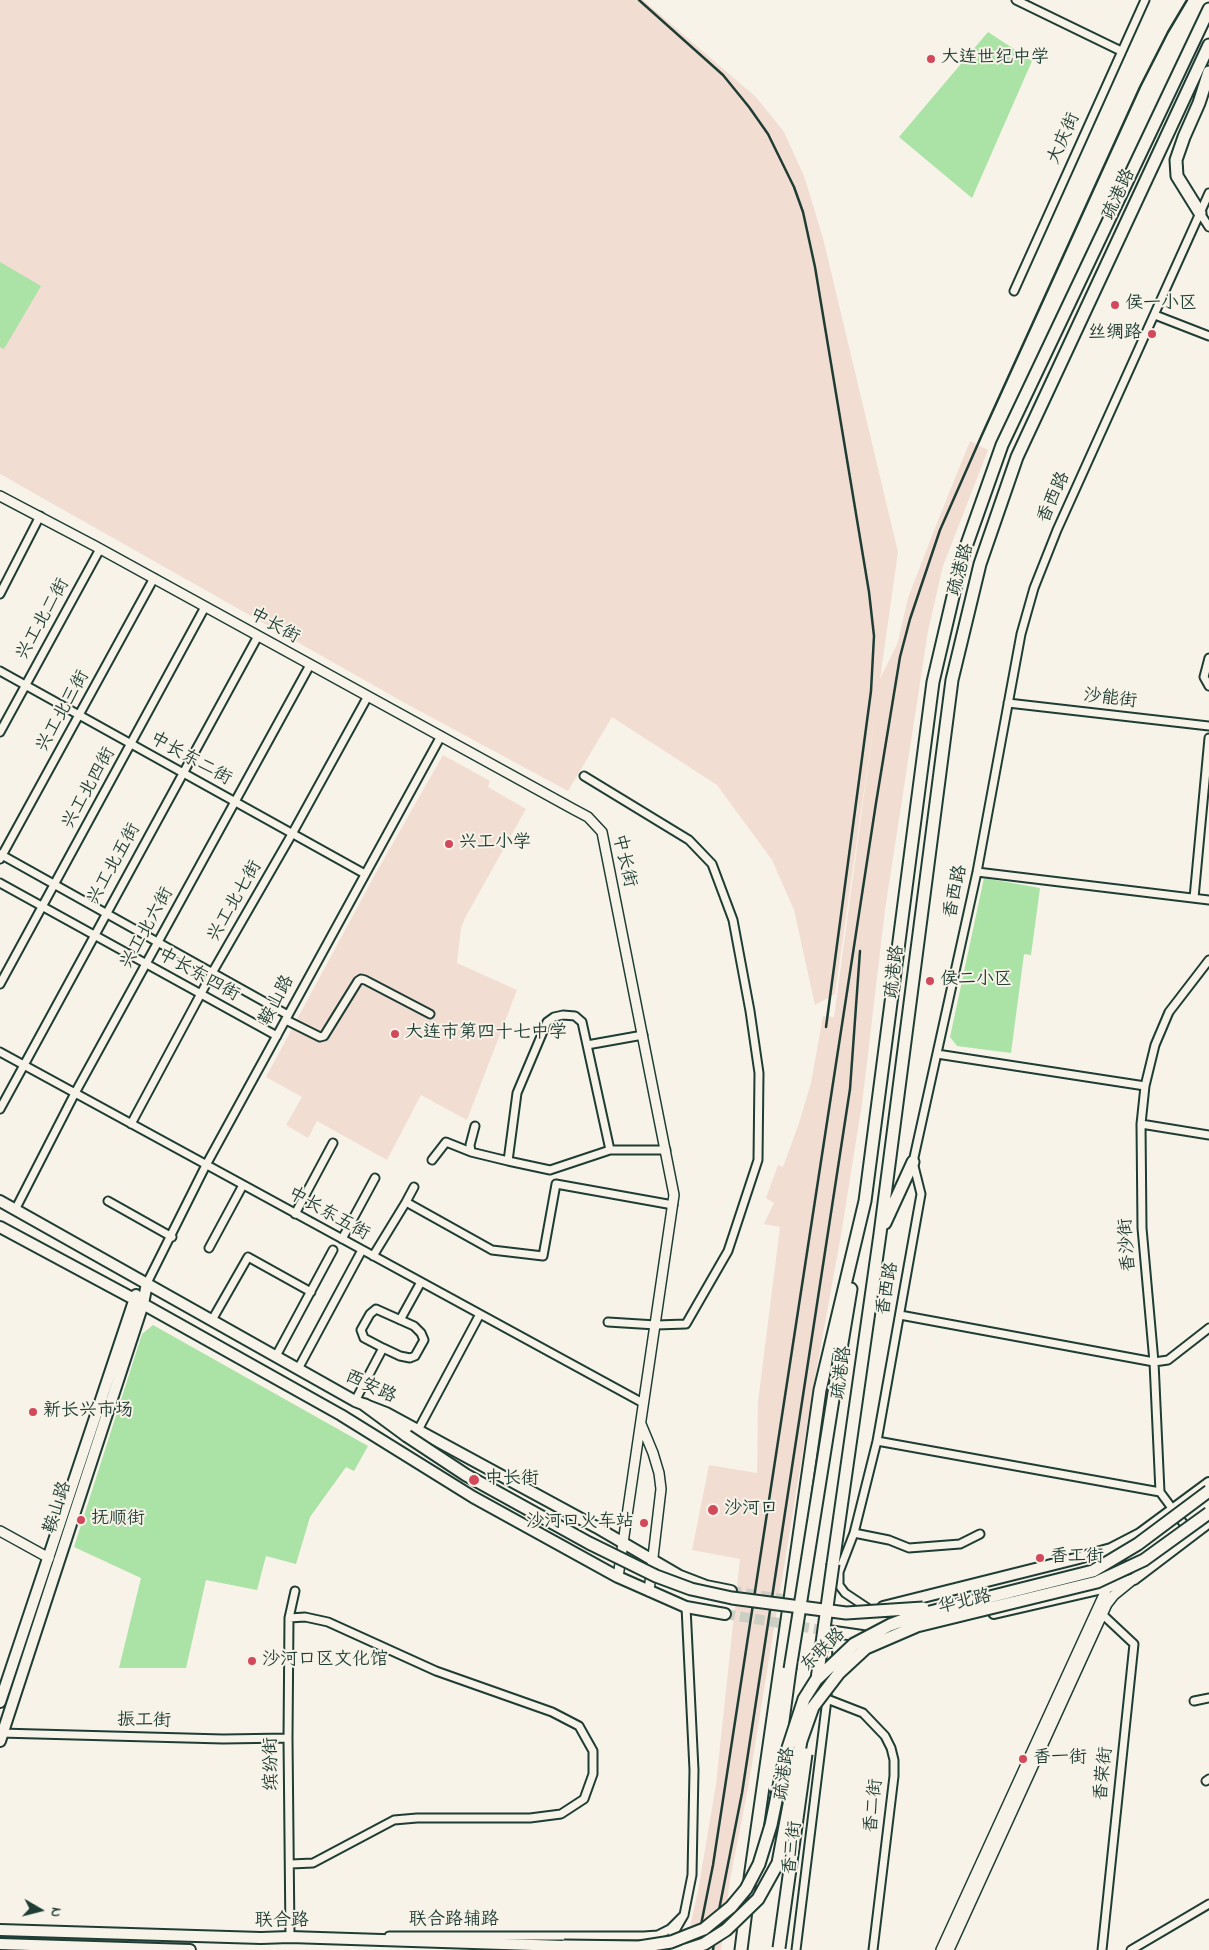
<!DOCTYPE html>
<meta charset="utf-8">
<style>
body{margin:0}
#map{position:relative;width:1209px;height:1950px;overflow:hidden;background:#f7f3e8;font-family:"Indie Flower",sans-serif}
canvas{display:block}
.north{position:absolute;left:15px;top:1885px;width:50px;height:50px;-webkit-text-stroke:4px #f7f3e8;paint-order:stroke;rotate:98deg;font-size:14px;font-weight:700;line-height:20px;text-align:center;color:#1f3d34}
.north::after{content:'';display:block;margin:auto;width:18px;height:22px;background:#1f3d34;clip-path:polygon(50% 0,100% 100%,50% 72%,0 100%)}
</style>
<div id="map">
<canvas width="1209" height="1950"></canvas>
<div class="north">N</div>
</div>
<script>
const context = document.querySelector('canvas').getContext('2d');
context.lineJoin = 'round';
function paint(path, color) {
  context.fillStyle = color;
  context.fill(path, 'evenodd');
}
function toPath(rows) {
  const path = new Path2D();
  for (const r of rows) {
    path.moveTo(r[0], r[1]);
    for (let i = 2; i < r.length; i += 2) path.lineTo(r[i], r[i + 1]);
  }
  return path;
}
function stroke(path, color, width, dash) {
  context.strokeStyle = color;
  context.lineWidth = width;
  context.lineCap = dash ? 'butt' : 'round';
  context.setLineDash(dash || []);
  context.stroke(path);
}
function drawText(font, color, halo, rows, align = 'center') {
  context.font = font + ' "Indie Flower","LXGW WenKai TC",sans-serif';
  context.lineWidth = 4;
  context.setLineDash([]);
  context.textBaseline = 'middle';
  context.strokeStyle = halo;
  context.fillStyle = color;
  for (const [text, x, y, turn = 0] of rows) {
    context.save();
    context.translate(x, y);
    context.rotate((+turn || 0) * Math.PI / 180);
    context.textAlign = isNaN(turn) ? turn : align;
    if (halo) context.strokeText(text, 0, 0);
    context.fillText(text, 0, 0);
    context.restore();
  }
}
const built = toPath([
 [0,0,643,0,756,97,784,132,804,176,823,238,898,552,880,679,898,642,908,598,935,528,970,441,988,450,943,566,928,631,885,910,862,1104,841,1235,812,1395,748,1788,730,1880,721,1950,685,1950,698,1891,716,1784,740,1559,692,1550,709,1465,757,1473,758,1402,780,1227,764,1224,774,1203,766,1198,778,1165,783,1167,799,1123,811,1083,823,1016,834,1017,876,707,835,994,815,1005,794,910,772,860,717,785,612,717,568,791,405,703,0,474],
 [443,755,490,781,488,787,526,809,465,918,461,928,457,963,517,990,467,1120,421,1095,387,1160,317,1121,308,1138,286,1125,302,1097,266,1077,372,880]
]);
const green = toPath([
 [988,32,1032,61,972,198,899,137],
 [0,262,41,286,4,349,0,347],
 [984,878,1040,888,1031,955,1024,954,1011,1053,957,1046,950,1037],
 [153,1325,368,1446,354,1471,346,1467,310,1517,296,1564,266,1556,257,1590,206,1580,186,1668,119,1668,141,1578,74,1547,142,1334]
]);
const primaryTunnel = toPath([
 [731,1591,796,1601],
 [725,1614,828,1631]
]);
const minor = toPath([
 [1016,0,1121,51],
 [1200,213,1209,227],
 [1014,291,1145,0],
 [1155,315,1209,336],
 [0,594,40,516],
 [1209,658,1204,677,1209,686],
 [0,671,365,874],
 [1008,703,1209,726],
 [0,732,100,549],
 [584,776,689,840,712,864,733,920,750,1011,759,1073,758,1160,728,1251,686,1324,656,1325,608,1322],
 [0,854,288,1015],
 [0,859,154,578],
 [977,872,1209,900],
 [0,883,277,1036],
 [1194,898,1209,738],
 [0,984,205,607],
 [286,1020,320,1037,324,1036,358,981,361,979,365,980,430,1014],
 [587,1045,643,1035],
 [0,1052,643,1403],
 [937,1054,1145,1086],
 [0,1109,258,636],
 [131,1124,212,973,292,834,368,696],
 [1141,1124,1209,1135],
 [475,1126,470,1145,471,1152,508,1161,550,1170,610,1150,582,1022,575,1016,563,1015,554,1017,547,1022,517,1093,508,1161],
 [610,1150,666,1150],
 [432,1160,446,1142,471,1152],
 [108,1201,172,1237],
 [406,1202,414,1187],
 [15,1210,75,1093,310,665],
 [295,1214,333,1143],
 [342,1239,375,1178],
 [209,1248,243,1185],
 [373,1256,406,1202,492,1250,543,1256,556,1184,673,1205],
 [147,1283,206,1165,441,736],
 [900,1315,1154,1362,1168,1360,1209,1328],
 [212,1320,248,1257,311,1292],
 [400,1320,421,1282],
 [276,1356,333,1250],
 [298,1369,362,1250],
 [355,1401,383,1348,400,1356,410,1358,415,1356,424,1340,421,1333,414,1326,376,1309,370,1314,361,1330,364,1338,383,1348],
 [418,1430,480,1314],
 [877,1441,1160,1492],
 [1189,1531,1160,1492,1154,1362,1142,1228,1141,1124,1145,1086,1155,1045,1169,1012,1209,960],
 [854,1533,889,1540,909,1548,960,1544,980,1534],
 [869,1609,845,1593,839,1585,839,1572,854,1533,877,1441,921,1194,913,1162,977,872,1021,634,1034,588,1057,530,1209,193],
 [289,1618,305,1617,328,1622,436,1671,552,1712,579,1726,593,1751,593,1774,584,1799,561,1814,530,1818,417,1818,394,1820,313,1863,291,1864],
 [827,1699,863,1713,885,1736,891,1748,894,1760,894,1776,873,1950],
 [1194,1701,1209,1698],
 [0,1733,223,1739,288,1738],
 [1206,1781,1209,1779],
 [389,1936,644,1936,658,1935,670,1929,684,1915],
 [290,1937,288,1738,289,1618,295,1591],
 [664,1950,684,1915,692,1875,694,1770,686,1607],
 [796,1950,827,1699,828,1631],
 [1102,1950,1134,1644,1102,1614],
 [1131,1950,1209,1904]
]);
const tertiary = toPath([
 [0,496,95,546,573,809,588,817,602,832,674,1195,618,1577],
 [641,1424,653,1453,659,1473,661,1489,649,1591],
 [0,1531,49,1558],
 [941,1950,1123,1553],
 [949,1950,1107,1604,1114,1595,1130,1582]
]);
const primary = toPath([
 [0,1201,355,1401,386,1413,596,1527,680,1576,706,1586,731,1591],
 [0,1227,134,1299,341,1415,473,1497,618,1577,686,1607,725,1614],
 [883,1607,1075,1559,1111,1549,1140,1534,1209,1483],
 [994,1613,1120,1584,1134,1579,1209,1522],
 [828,1631,869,1637],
 [0,1702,136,1295],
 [0,1741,143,1304,147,1283],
 [0,1930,261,1938,290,1937,564,1946],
 [0,1944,190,1950]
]);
const trunk = toPath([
 [1200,213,1177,176,1176,160,1184,137,1199,103,1209,72],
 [885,1223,913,1162],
 [841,1349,851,1289],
 [365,1405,407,1436],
 [833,1564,880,1234,952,680,980,564,1017,457,1209,45],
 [774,1787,790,1669],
 [741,1950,751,1871,820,1390,865,1201,933,682,962,558,1002,445,1209,9]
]);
const rail = toPath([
 [639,0,723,75,749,107,768,134,794,187,803,212,815,267,869,592,874,636,871,691,826,1027],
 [696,1950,713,1865,876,803,900,657,910,619,940,530,981,437,1140,87,1168,32,1187,0],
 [713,1950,719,1910,742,1793,850,1089,860,951]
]);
const trunkBridge = toPath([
 [407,1436,466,1475,589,1543,656,1576,691,1589,732,1598,846,1613,923,1608],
 [790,1669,841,1349],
 [817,1679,833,1564],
 [564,1946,639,1947,671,1942,704,1929,731,1907,746,1889,759,1864,771,1825,785,1757,804,1699,816,1680,854,1644,890,1625,914,1616,1093,1571,1138,1544,1209,1491],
 [779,1948,806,1754],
 [686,1950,704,1944,726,1930,758,1899,778,1863,801,1741,813,1707,839,1673,866,1648,917,1626,1097,1582,1144,1560,1209,1513]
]);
const markers = [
 [931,59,5,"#d1495b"],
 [1115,305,5,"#d1495b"],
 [1152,334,5,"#d1495b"],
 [449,844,5,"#d1495b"],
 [930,981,5,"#d1495b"],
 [395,1034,5,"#d1495b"],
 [33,1412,5,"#d1495b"],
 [474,1480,6,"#d1495b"],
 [713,1510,6,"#d1495b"],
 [81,1520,5,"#d1495b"],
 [644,1523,5,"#d1495b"],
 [1040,1558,5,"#d1495b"],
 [252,1661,5,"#d1495b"],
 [1023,1759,5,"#d1495b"]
];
const poiNames = [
 ["大连世纪中学",941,59],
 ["侯一小区",1125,305],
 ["丝绸路",1142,334,"right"],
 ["兴工小学",459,844],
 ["侯二小区",940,981],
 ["大连市第四十七中学",405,1034],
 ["新长兴市场",43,1412],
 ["中长街",485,1480],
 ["沙河口",724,1510],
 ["抚顺街",91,1520],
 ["沙河口火车站",634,1523,"right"],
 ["香工街",1050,1558],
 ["沙河口区文化馆",262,1661],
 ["香一街",1033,1759]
];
const streetNames = [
 ["大庆街",1065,139,-66],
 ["疏港路",1120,195,-65],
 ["香西路",1055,498,-66],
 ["疏港路",962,570,-74],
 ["兴工北二街",44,620,-61],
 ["中长街",274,627,29],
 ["沙能街",1110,700,7],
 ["兴工北三街",64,712,-61],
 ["中长东二街",190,760,29],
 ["兴工北四街",90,789,-61],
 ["中长街",623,861,77],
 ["兴工北五街",115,865,-61],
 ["香西路",957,892,-78],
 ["兴工北七街",236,902,-60],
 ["兴工北六街",148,929,-61],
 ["疏港路",896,972,-83],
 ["中长东四街",198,976,29],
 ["鞍山路",278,1001,-62],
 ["中长东五街",328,1215,29],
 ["香沙街",1129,1245,-94],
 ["香西路",889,1289,-80],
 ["疏港路",843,1373,-82],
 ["西安路",370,1388,25],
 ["鞍山路",59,1508,-72],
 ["华北路",965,1603,-13],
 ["东联路",824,1651,-44],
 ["振工街",144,1722,1],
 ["缤纷街",273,1764,-91],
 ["疏港路",786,1774,-82],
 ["香荣街",1105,1774,-84],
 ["香二街",875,1806,-84],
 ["香三街",794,1848,-83],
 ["联合路辅路",454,1921],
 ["联合路",282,1922]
];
paint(built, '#f2ddd3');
paint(green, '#abe2a6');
stroke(primaryTunnel, '#cccfc4', 10, [10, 5]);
stroke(minor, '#1f3d34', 11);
stroke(tertiary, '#1f3d34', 12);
stroke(primary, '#1f3d34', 14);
stroke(trunk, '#1f3d34', 15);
stroke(minor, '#f7f3e8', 7);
stroke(tertiary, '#f7f3e8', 9);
stroke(primary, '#f7f3e8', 10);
stroke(trunk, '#f7f3e8', 11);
stroke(rail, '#1f3d34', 2.5);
stroke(trunkBridge, '#1f3d34', 15, []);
stroke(trunkBridge, '#f7f3e8', 11);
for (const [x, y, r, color] of markers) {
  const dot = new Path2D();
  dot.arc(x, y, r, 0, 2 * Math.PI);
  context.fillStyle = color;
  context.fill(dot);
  stroke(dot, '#f7f3e8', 2);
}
drawText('18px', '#1f3d34', '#f7f3e8', poiNames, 'left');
drawText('18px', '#1f3d34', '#f7f3e8', streetNames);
</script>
